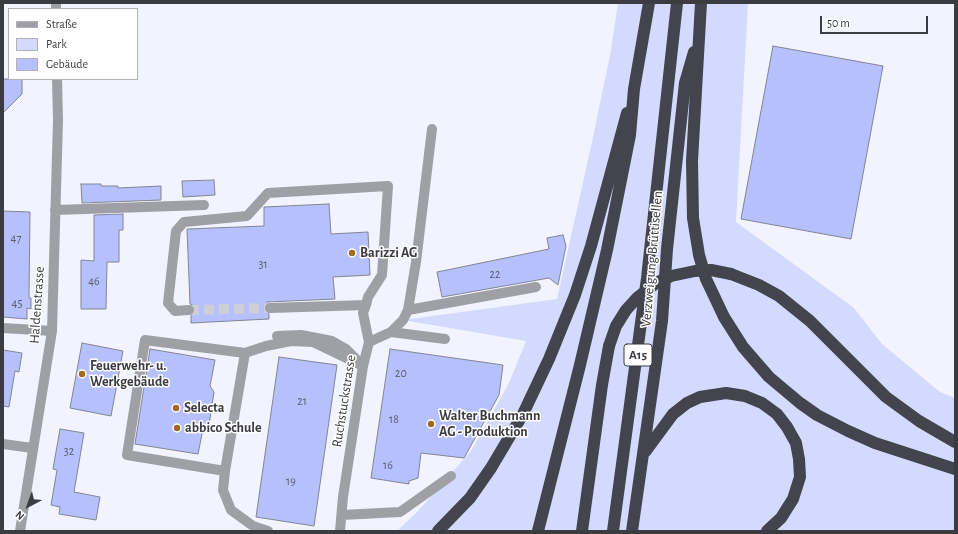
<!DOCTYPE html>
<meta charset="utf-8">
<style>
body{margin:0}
#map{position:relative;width:958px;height:534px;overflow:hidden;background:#f1f3fe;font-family:"Alegreya Sans",sans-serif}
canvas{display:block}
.frame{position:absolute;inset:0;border:4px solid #3b3c41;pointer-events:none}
.legend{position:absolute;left:8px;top:8px;width:130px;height:72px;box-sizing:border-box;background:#fff;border:1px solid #b1b1b3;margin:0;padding:5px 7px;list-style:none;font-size:12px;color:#3b3c41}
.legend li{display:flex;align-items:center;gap:8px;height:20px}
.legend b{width:20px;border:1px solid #b1b1b3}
.north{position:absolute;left:8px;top:486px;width:40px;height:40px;-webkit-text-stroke:3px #fff;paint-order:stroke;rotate:221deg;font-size:11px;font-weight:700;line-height:16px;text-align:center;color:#3b3c41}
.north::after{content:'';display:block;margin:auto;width:14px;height:18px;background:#3b3c41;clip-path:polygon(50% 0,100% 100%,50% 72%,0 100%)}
.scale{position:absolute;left:820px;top:16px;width:108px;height:18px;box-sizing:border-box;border:2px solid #3b3c41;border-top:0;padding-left:5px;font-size:12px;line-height:14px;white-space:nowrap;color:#3b3c41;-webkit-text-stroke:3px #fff;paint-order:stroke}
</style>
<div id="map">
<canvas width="958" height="534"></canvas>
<div class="frame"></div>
<ul class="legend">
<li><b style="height:5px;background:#9ea0a5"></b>Straße</li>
<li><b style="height:11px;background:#d3dafd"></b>Park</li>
<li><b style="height:11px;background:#b5c0fc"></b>Gebäude</li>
</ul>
<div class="north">N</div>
<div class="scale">50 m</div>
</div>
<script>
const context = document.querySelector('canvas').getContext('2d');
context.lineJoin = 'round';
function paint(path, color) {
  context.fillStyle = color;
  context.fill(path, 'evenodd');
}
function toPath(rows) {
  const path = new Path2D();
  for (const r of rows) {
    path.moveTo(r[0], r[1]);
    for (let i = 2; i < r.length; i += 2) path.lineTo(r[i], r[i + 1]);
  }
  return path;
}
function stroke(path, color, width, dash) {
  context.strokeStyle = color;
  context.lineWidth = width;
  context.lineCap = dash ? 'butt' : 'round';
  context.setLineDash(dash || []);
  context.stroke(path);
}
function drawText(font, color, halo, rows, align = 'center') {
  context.font = font + ' "Alegreya Sans",sans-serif';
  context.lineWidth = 3;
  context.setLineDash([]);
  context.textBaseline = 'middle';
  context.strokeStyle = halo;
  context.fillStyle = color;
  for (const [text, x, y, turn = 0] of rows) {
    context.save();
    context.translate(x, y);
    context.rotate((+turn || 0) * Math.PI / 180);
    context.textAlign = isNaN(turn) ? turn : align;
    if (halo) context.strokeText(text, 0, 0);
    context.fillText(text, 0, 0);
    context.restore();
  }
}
const green = toPath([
 [618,3,748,3,736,222,854,308,882,344,940,392,955,398,955,531,397,531,418,511,471,451,509,383,526,341,403,320,557,299,592,142,611,50]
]);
const building = toPath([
 [773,46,883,66,851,239,741,219,773,46],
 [3,79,22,79,22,94,3,113,3,79],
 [214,180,215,195,183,197,182,181,214,180],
 [81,184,101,184,101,186,118,186,118,188,161,186,161,200,82,203,81,184],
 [329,204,331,234,368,232,370,275,333,277,335,299,267,302,264,309,269,314,269,319,191,323,191,316,195,310,194,306,190,304,187,229,264,226,264,207,329,204],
 [3,211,30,212,29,298,31,298,31,309,27,308,27,319,3,317,3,211],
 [123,214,123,230,119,230,119,262,107,262,106,309,81,309,81,260,94,261,94,215,123,214],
 [563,235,566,246,558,285,549,278,442,297,437,272,549,249,547,238,563,235],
 [82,343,123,351,111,416,70,408,82,343],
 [150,349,215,360,210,386,214,392,209,425,203,429,198,454,135,444,150,349],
 [390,349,503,365,499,395,464,458,421,453,418,478,409,481,409,484,371,478,390,349],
 [3,350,22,353,19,372,15,371,9,407,3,406,3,350],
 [279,357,337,365,314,526,256,517,279,357],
 [60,429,84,433,74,492,100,497,96,520,59,514,60,507,51,505,57,470,53,469,60,429]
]);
const minorTunnel = toPath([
 [189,310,270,308]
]);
const minor = toPath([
 [56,3,56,9],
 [55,210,204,205],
 [189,310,175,311,168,303,176,231,184,222,247,216,268,193,388,186,382,275,368,297,366,305,270,308],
 [408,310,536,287],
 [3,328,52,331],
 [391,332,445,339],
 [277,336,301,335,332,341,346,349,356,359],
 [369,342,391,332,403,320,408,310,416,262,432,129],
 [3,444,32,448],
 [225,471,245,353],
 [342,515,400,512,451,476],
 [20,531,52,331,58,120,57,79],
 [268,531,253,526,231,510,223,490,225,471,127,455,145,340,245,353,266,346,291,341,313,342,363,366],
 [340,531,343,497,363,366,369,342,363,313,366,305]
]);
const highway = toPath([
 [701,3,692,161,693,218,699,255,706,279,724,317,743,347,769,377,800,403,817,415,848,431,875,443,955,469],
 [731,274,759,285,779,296,810,321,886,397,919,421,955,442],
 [645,452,673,414,687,403,700,397,726,393,745,396,762,403,777,414,787,427,796,443,799,459,800,477,793,499,781,518,767,531],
 [438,531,470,498,491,468,523,414,549,359,575,295,591,246,627,113],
 [538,531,580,365,607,250,630,135,634,89,649,3],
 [582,531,602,385,609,346],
 [613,531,647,278,677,3],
 [632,531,662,321,667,249,685,83,694,52]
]);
const highwayBridge = toPath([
 [609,346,616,326,626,310,637,298,656,283,671,276,695,271,711,270,731,274]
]);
const markers = [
 [352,253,4,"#a16826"],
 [82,374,4,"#a16826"],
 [176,408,4,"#a16826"],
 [431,424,4,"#a16826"],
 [177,428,4,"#a16826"]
];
const numberNames = [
 ["47",16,238],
 ["31",263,264],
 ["22",495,274],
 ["46",94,281],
 ["45",17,303],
 ["20",401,373],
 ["21",302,401],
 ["18",394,419],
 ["32",69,451],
 ["16",388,465],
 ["19",291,481]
];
const shields = [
 [638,355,28]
];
const shieldNames = [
 ["A15",638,355]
];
const poiNames = [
 ["Barizzi AG",360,253],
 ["Feuerwehr- u.",90,366],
 ["Werkgebäude",90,382],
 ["Selecta",184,408],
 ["Walter Buchmann",439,416],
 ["AG - Produktion",439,432],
 ["abbico Schule",185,428]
];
const streetNames = [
 ["Verzweigung Brüttisellen",652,259,-85],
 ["Haldenstrasse",37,305,-86],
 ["Ruchstuckstrasse",344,401,-81]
];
paint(green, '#d3dafd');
paint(building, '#b5c0fc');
stroke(building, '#828591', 1);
stroke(minorTunnel, '#cdced8', 10, [10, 5]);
stroke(minor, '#9ea0a5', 10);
stroke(highway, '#42444e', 12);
stroke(highwayBridge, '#42444e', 12);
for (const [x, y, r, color] of markers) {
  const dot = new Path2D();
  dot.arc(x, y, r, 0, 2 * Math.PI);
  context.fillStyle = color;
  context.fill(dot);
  stroke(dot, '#fff', 1.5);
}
drawText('12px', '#5a5d70', null, numberNames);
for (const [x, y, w] of shields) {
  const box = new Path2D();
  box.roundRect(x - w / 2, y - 11, w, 22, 3);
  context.fillStyle = '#fff';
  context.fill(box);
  stroke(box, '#3b3c41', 1);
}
drawText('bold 13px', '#3b3c41', null, shieldNames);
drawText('bold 14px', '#3b3c41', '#fff', poiNames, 'left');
drawText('14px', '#3b3c41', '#fff', streetNames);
</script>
